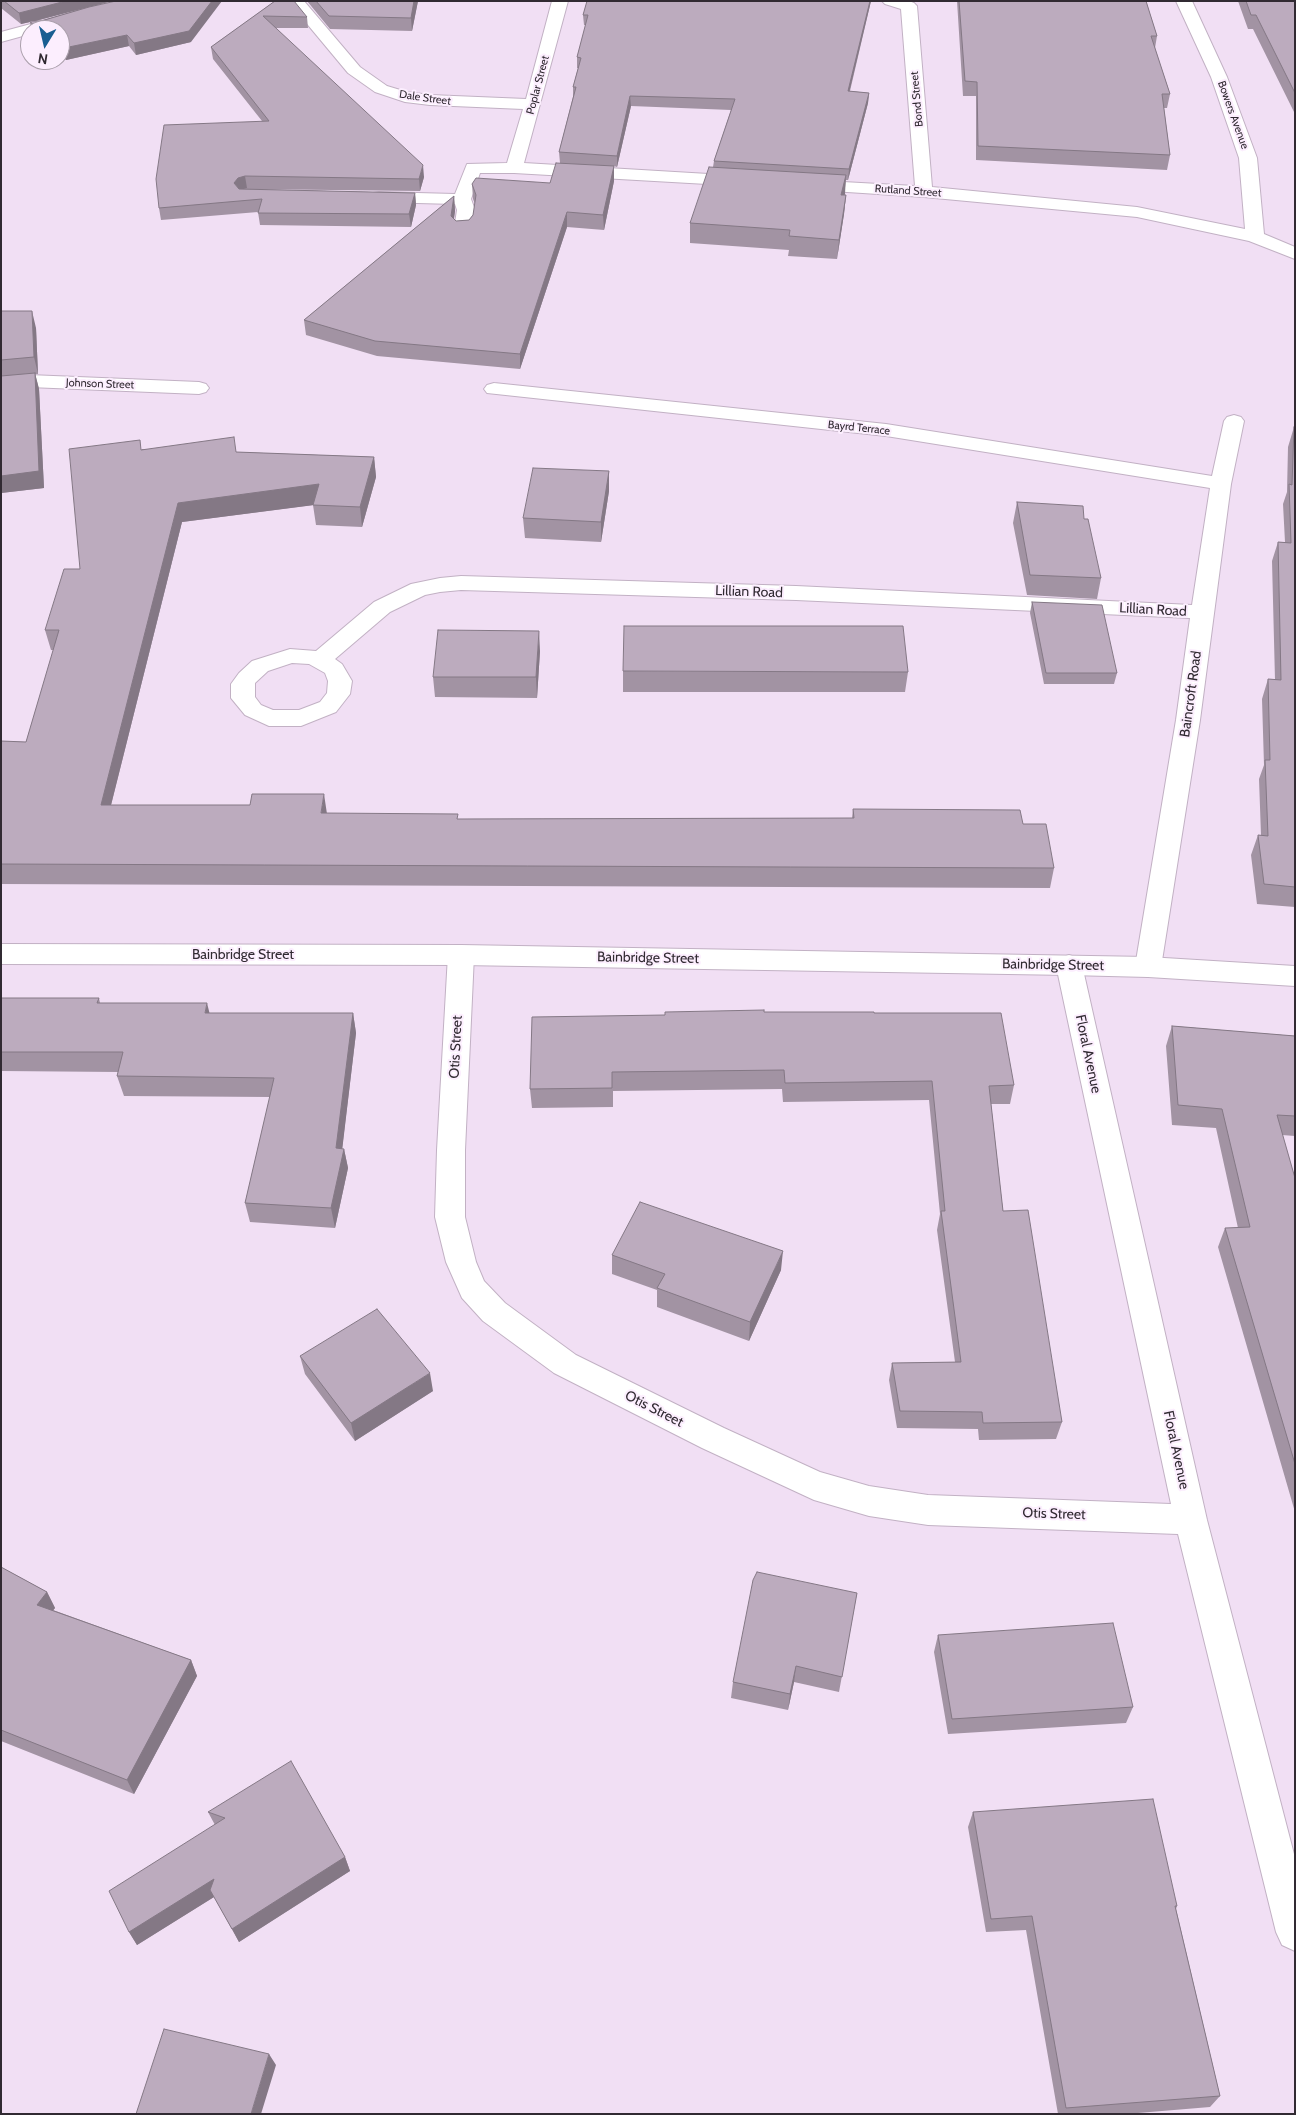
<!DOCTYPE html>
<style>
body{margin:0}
#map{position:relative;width:1296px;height:2115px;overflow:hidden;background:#f1dff4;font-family:Cabin,sans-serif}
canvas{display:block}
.frame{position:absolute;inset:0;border:2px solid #312a32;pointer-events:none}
.north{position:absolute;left:20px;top:20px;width:50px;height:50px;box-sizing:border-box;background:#fceefe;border:1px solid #aba0ac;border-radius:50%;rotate:189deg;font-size:14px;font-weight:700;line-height:20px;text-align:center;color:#312a32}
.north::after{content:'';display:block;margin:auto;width:18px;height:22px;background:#195e92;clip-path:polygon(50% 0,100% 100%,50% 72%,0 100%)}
</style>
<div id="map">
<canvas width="1296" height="2115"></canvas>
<div class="frame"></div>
<div class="north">N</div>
</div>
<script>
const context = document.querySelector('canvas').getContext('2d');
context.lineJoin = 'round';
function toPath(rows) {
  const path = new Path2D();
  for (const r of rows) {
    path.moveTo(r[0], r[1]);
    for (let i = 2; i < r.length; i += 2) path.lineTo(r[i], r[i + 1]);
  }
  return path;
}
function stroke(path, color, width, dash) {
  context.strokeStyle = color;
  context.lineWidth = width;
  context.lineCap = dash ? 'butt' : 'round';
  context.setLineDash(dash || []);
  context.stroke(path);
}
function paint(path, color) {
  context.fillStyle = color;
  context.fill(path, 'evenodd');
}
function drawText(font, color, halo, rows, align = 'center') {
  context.font = font + ' Cabin,sans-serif';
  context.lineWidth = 4;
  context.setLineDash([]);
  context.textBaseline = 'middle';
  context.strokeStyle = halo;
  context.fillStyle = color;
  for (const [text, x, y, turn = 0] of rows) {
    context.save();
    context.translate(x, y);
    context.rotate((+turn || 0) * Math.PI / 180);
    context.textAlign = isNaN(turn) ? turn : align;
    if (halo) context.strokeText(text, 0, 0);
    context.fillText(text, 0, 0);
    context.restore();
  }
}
const street = toPath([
 [288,1,304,1,360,67,387,86,407,92,430,95,526,99,552,1,568,1,524,163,742,176,748,177,751,181,748,185,742,186,514,173,480,173,471,199,475,210,472,230,469,234,463,235,457,234,454,230,457,210,455,204,379,202,373,201,370,197,373,193,379,192,455,194,467,164,507,163,523,109,430,105,405,102,375,92,348,73,288,1],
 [882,1,909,1,914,3,917,6,932,187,1137,207,1245,229,1239,158,1211,77,1176,1,1192,1,1227,77,1257,158,1264,234,1295,247,1295,259,1249,241,1137,217,924,197,801,189,798,185,801,181,807,180,915,186,901,9,885,4,882,1],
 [68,14,74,16,76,19,74,22,45,30,30,30,30,34,1,42,1,32,68,14],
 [29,375,199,382,206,384,209,388,206,392,199,394,29,387,1,391,1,379,29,375],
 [494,383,886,424,1212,476,1224,421,1227,417,1234,415,1241,417,1244,421,1231,484,1200,720,1161,967,1157,974,1148,977,1139,974,1135,967,1176,720,1190,618,796,600,461,590,440,592,425,595,390,612,335,659,342,664,352,681,350,694,336,712,301,726,269,726,245,715,231,698,231,684,239,673,252,661,290,649,316,651,374,602,411,584,440,578,461,576,796,586,1192,605,1210,488,886,436,487,393,484,389,487,385,494,383],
 [292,663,309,664,325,673,328,681,327,693,320,702,299,710,273,710,261,705,255,697,255,683,268,671,292,663],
 [461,945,470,948,474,955,465,1150,465,1217,476,1262,484,1281,505,1303,576,1355,724,1428,820,1472,869,1486,928,1495,1171,1504,1056,965,1060,958,1069,955,1078,958,1082,965,1207,1520,1295,1858,1295,1951,1282,1945,1276,1932,1178,1534,928,1525,869,1516,814,1500,702,1448,554,1373,483,1321,462,1298,446,1262,435,1217,437,1150,448,955,452,948,461,945]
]);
const secondary = toPath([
 [1,944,461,945,1148,957,1295,966,1295,986,1148,977,1069,975,461,965,1,964,1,944]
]);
const wall = toPath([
 [1,1,112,1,95,6,191,42,136,55,129,46,66,60,60,55,60,30,31,30,30,22,21,24,1,8],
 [80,9,41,21,36,21],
 [275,1,307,17,308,28,276,28,424,177,420,191,245,189,415,193,416,205,411,227,260,225,258,212,161,220,159,208,262,121,213,59,211,47],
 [307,1,418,1,412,31,330,29],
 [587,1,871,1,850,91,869,93,868,103,848,180,846,180,844,195,846,195,844,214,837,259,788,256,789,250,690,243,690,223,713,167,714,161,731,110,631,106,617,167,614,166,614,181,604,230,567,227,520,369,377,356,306,335,304,320,454,196,455,211,454,219,456,221,469,220,473,215,475,204,473,199,472,184,550,183,560,163,559,152,573,97,573,87,578,68,577,68,577,57,586,25,584,25,583,15],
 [957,1,1146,1,1157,36,1155,48,1170,94,1167,108,1164,108,1170,155,1167,170,976,160,976,96,963,96],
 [1238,1,1295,1,1295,114,1253,29,1248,29],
 [1,311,36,328,38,374,35,374,39,389,44,488,1,493],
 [1294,427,1295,427,1295,907,1257,904,1251,855,1258,835,1261,835,1259,779,1264,765,1262,699,1268,679,1275,680,1272,561,1278,542,1285,542,1283,504,1287,492,1288,447],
 [142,449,236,452,374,457,376,477,362,527,316,525,313,505,182,522,111,805,458,819,852,818,853,809,1023,824,1054,868,1050,888,1,884,1,741,26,742,54,650,51,650,45,630,80,569],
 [609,471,609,491,601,542,525,538,523,518],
 [1017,502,1084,519,1101,578,1097,599,1027,595,1013,523],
 [1032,602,1117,673,1114,684,1044,684,1030,613],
 [540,651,537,698,435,697,433,677],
 [623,671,908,672,905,692,623,692],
 [1,998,99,998,100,1003,209,1013,353,1013,356,1033,342,1149,344,1149,348,1168,335,1228,250,1222,245,1203,270,1097,124,1096,117,1076,119,1072,1,1071],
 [764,1012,874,1013,1014,1085,1010,1104,991,1104,1003,1211,1062,1422,1056,1439,979,1440,978,1429,897,1428,889,1380,892,1363,955,1362,937,1230,940,1214,929,1100,783,1102,782,1089,613,1091,613,1107,532,1108,530,1089,665,1015],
 [1172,1026,1295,1036,1295,1136,1282,1135,1295,1178,1295,1512,1218,1247,1225,1228,1238,1228,1216,1128,1172,1125,1166,1046],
 [612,1255,781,1270,749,1341,657,1307,657,1290,612,1274],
 [300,1356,433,1391,355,1441,305,1374],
 [1,1567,47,1592,55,1608,53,1610,191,1660,197,1676,134,1794,1,1741],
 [857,1593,839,1692,794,1682,788,1710,731,1698,733,1682],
 [938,1635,1133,1707,1126,1723,948,1734,934,1652],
 [208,1812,345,1857,350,1871,239,1942,214,1897,137,1945,129,1932,215,1825],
 [973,1812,1177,1906,1176,1909,1220,2096,1210,2107,1126,2114,1058,2114,1026,1930,986,1932,968,1827]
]);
const shadedWall = toPath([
 [66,1,112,1,31,22,29,21,30,22,21,24,19,13],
 [212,1,222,1,191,42,136,55,134,43],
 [414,1,418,1,412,31,411,18],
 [870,1,871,1,847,101,848,91],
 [127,35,129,46,66,60,64,48],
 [869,93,868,103,848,180,849,169],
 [630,96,631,106,617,167,617,156],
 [423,165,424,177,420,191,419,179],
 [614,166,614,181,604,230,603,215],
 [846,175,845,194,840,214,841,195],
 [245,176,247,188,240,190,234,183,238,178],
 [415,193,416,205,411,227,409,214],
 [846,195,844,214,837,259,839,240],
 [454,196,455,211,452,231,451,216],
 [567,212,567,227,520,369,520,354],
 [32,311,36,328,38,374,34,357],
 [35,373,39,389,44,488,1,493,1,476],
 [374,457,376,477,362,527,360,507],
 [609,471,609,491,601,542,601,522],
 [319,484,322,504,182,522,106,825,101,805,178,503],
 [539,631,540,651,537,698,536,677],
 [324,794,327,814,321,813],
 [207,1003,212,1023,205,1013],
 [353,1013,356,1033,340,1168,336,1148],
 [344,1149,348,1168,335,1228,331,1208],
 [783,1251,781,1270,749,1341,750,1322],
 [430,1373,433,1391,355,1441,351,1423],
 [47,1592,55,1608,45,1621,37,1605],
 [191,1660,197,1676,134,1794,127,1780],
 [796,1666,794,1682,788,1710,790,1694],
 [345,1857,350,1871,239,1942,232,1929],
 [214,1879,210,1890,214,1897,137,1945,129,1932],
 [269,2054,276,2065,261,2114,251,2114]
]);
const building = toPath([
 [4,1,66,1,19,13,4,1],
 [116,1,212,1,189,31,134,43,127,35,64,48,60,45,60,30,41,30,29,21,41,21,89,7,116,1],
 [275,1,294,1,307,17,263,16,423,165,419,179,245,176,238,178,234,183,239,189,415,193,409,214,258,213,262,199,159,208,156,179,164,125,269,121,211,47,275,1],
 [316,1,414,1,411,18,329,16,316,1],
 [587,1,870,1,848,91,869,93,849,169,714,161,735,99,630,96,617,156,559,152,576,87,573,87,581,58,577,57,588,15,583,15,587,1],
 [959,1,1146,1,1157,36,1151,36,1170,94,1162,94,1170,155,978,146,977,82,965,81,959,1],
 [1246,1,1295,1,1295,93,1256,15,1251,15,1246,1],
 [556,163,614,166,603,215,567,212,520,354,375,341,304,320,454,196,451,216,456,221,469,220,473,215,476,195,472,184,476,178,550,183,556,163],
 [709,167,846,175,841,195,846,195,839,240,789,236,790,230,690,223,709,167],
 [1,311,32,311,34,357,1,360,1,311],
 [35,373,39,471,1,476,1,376,35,373],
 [1294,427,1295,427,1295,887,1264,884,1258,835,1268,836,1265,760,1270,760,1268,679,1281,680,1278,542,1291,543,1289,484,1292,485,1294,427],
 [234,437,236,452,374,457,360,507,313,505,319,484,178,503,101,805,250,805,252,794,324,794,321,813,458,814,457,819,854,818,853,809,1020,810,1023,824,1046,824,1054,868,1,864,1,741,26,742,59,630,45,630,64,569,80,569,69,449,140,440,141,450,234,437],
 [533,468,609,471,601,522,523,518,533,468],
 [1017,502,1083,506,1084,519,1088,519,1101,578,1030,575,1017,502],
 [1032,602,1102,605,1117,673,1046,673,1032,602],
 [624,626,903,626,908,672,623,671,624,626],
 [438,630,539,631,536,677,433,677,438,630],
 [1,998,99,998,97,1003,207,1003,205,1013,353,1013,336,1148,344,1149,331,1208,245,1203,274,1078,117,1076,123,1052,1,1052,1,998],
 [764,1010,764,1012,874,1012,874,1013,1001,1013,1014,1085,989,1086,1003,1211,1028,1210,1062,1422,983,1423,982,1412,900,1411,892,1363,961,1362,941,1211,945,1211,932,1081,785,1083,784,1070,612,1072,612,1088,530,1089,532,1017,665,1015,665,1012,764,1010],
 [1172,1026,1295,1036,1295,1116,1277,1115,1295,1178,1295,1464,1225,1228,1250,1227,1222,1109,1178,1105,1172,1026],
 [640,1202,783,1251,750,1322,657,1288,665,1274,612,1255,640,1202],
 [377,1309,430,1373,351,1423,300,1356,377,1309],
 [1,1567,47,1592,37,1605,191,1660,127,1780,1,1730,1,1567],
 [757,1572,857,1593,842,1677,796,1666,790,1694,733,1682,753,1580,757,1572],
 [1113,1623,1133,1707,952,1719,938,1635,1113,1623],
 [291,1761,345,1857,232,1929,210,1890,214,1879,129,1932,109,1891,225,1818,208,1812,291,1761],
 [1153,1799,1177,1906,1175,1906,1220,2096,1066,2108,1032,1916,991,1919,973,1812,1153,1799],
 [164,2029,269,2054,251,2114,136,2114,164,2029]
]);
const farStreetnames = [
 ["Poplar Street",538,85,-75],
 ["Dale Street",425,98,8],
 ["Bond Street",917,99,-95],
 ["Bowers Avenue",1233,115,70],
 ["Rutland Street",908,191,4],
 ["Johnson Street",100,384,2],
 ["Bayrd Terrace",859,428,6]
];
const streetNames = [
 ["Lillian Road",749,592,2],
 ["Lillian Road",1153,610,3],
 ["Baincroft Road",1191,694,-82],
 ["Bainbridge Street",243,955],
 ["Bainbridge Street",648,958,1],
 ["Bainbridge Street",1053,965,1],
 ["Otis Street",456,1047,-87],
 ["Floral Avenue",1088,1054,78],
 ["Otis Street",654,1409,27],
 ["Floral Avenue",1176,1450,78],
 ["Otis Street",1054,1514,2]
];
stroke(street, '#c2b1c4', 2);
stroke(secondary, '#c2b1c4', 2);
paint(street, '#fff');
paint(secondary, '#fff');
paint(wall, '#a293a3');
paint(shadedWall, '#847885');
paint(building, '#bcabbe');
stroke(building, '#847885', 1);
drawText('11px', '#312a32', '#fceefe', farStreetnames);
drawText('14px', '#312a32', '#fceefe', streetNames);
</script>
